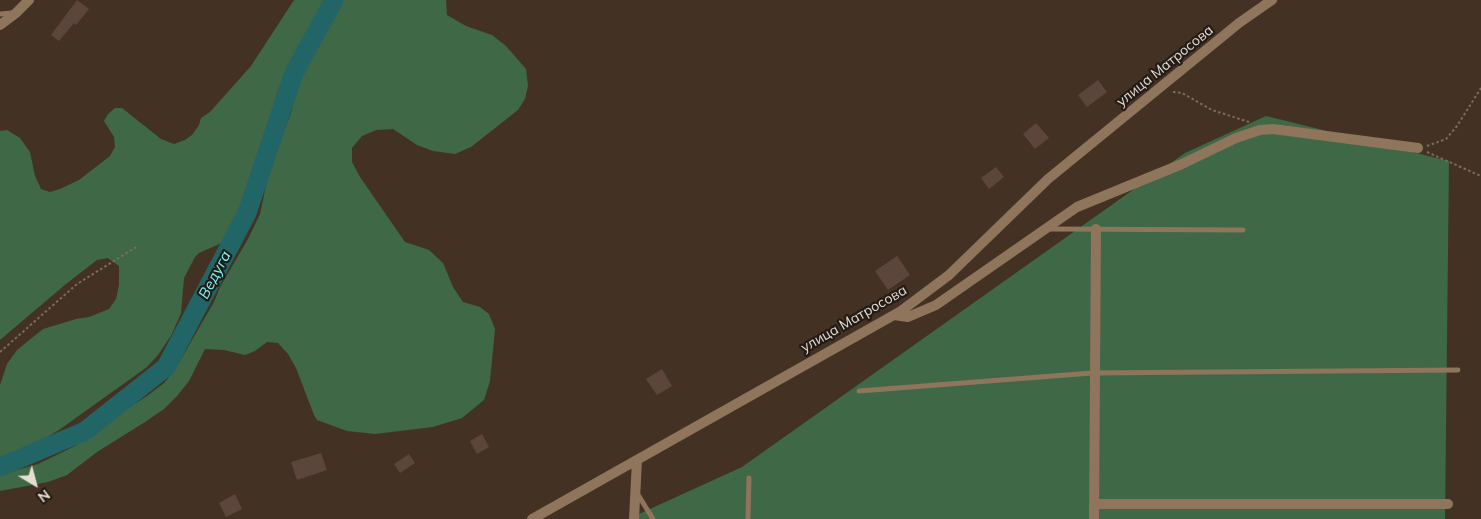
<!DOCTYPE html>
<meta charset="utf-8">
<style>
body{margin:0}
#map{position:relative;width:1481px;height:519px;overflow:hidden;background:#433223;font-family:Mulish,sans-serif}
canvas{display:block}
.north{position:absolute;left:10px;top:459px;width:50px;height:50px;-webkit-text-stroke:4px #231b15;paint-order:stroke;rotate:143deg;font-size:14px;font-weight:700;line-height:20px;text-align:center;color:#e7dcd3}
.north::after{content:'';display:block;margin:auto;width:18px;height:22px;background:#e7dcd3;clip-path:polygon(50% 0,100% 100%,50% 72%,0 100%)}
</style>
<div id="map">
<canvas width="1481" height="519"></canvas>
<div class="north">N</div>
</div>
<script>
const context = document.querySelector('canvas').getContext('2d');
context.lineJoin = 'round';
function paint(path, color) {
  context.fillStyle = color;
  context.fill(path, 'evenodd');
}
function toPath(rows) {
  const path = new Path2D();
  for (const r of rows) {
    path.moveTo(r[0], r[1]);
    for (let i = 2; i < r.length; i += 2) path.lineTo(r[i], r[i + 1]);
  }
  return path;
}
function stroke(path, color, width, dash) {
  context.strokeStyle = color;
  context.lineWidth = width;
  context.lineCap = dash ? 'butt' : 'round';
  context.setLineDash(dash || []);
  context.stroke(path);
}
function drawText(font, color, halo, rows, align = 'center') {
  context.font = font + ' Mulish,sans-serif';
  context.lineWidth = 4.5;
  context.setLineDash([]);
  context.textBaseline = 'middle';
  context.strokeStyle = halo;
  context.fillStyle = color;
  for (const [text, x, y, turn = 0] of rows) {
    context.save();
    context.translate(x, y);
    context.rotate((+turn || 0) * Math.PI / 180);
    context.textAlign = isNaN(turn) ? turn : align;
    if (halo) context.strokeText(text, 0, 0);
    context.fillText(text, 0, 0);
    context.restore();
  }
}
const green = toPath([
 [294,0,446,0,447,15,466,26,492,35,506,46,526,69,528,86,525,99,518,110,471,147,455,154,433,151,417,145,393,129,376,130,362,136,352,148,352,162,360,177,405,242,429,250,443,263,453,287,463,302,480,307,489,314,495,329,490,381,484,400,462,418,433,427,375,434,347,431,317,420,314,415,296,368,288,354,278,343,267,342,255,351,245,355,224,350,205,349,189,381,177,396,164,409,145,422,97,452,67,475,48,482,0,491,0,475,38,464,75,446,117,415,147,396,164,383,174,371,214,302,220,287,248,239,260,214,269,171,291,113,298,82,289,75,282,81,277,93,270,127,238,218,224,242,199,253,195,257,184,278,181,313,172,334,158,355,147,367,59,430,18,455,0,460,0,385,7,364,17,350,43,329,76,319,89,317,109,309,116,299,119,285,119,266,108,258,97,260,66,284,0,340,0,131,7,130,20,138,30,152,35,176,41,189,50,192,60,189,79,180,110,156,115,147,114,137,104,121,108,114,115,108,122,108,161,139,174,144,185,140,192,135,199,125,201,118,210,112,251,66],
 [1266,116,1449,161,1445,519,628,519,742,467,1185,153]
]);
const river = toPath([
 [0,467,85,431,166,367,247,213,294,73,334,0]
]);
const building = toPath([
 [77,0,89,9,76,25,74,23,59,41,51,35],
 [1098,80,1107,92,1087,107,1078,95],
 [1036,123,1049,138,1035,149,1023,134],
 [996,167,1004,177,989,189,981,178],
 [897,256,910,275,888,290,875,271],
 [662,369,672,386,657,395,646,379],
 [482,434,489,447,477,454,470,441],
 [321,453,327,470,297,480,291,462],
 [409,454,415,463,400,473,394,464],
 [235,494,242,509,226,517,219,503]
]);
const path = toPath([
 [1173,92,1182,93,1212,110,1249,122],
 [1427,146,1446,139,1457,126,1481,88],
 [1427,152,1481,176],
 [0,352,77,284,138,246]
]);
const lane = toPath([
 [0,14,12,13],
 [1049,229,1243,230],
 [859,391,1092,373,1458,370],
 [637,493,653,519],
 [748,519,749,478]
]);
const street = toPath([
 [0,25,16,13,29,0],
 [894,315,908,317,936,305,1077,207,1182,164,1236,138,1260,130,1273,129,1418,148],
 [1094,504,1448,504],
 [532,519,901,311,949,275,1048,179,1239,23,1272,0],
 [634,519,637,460],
 [1094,519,1096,229]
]);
const streetNames = [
 ["улица Матросова",1165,66,-39],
 ["улица Матросова",854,319,-30]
];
const waterNames = [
 ["Ведуга",215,275,-62]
];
paint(green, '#3f6846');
stroke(river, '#226567', 19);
paint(building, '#5c463c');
stroke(path, '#7c6d60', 2, [2.5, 2.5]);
stroke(lane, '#8e755b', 5);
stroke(street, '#8e755b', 10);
drawText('14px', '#e7dcd3', '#231b15', streetNames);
drawText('italic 15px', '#79f8fa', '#231b15', waterNames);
</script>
